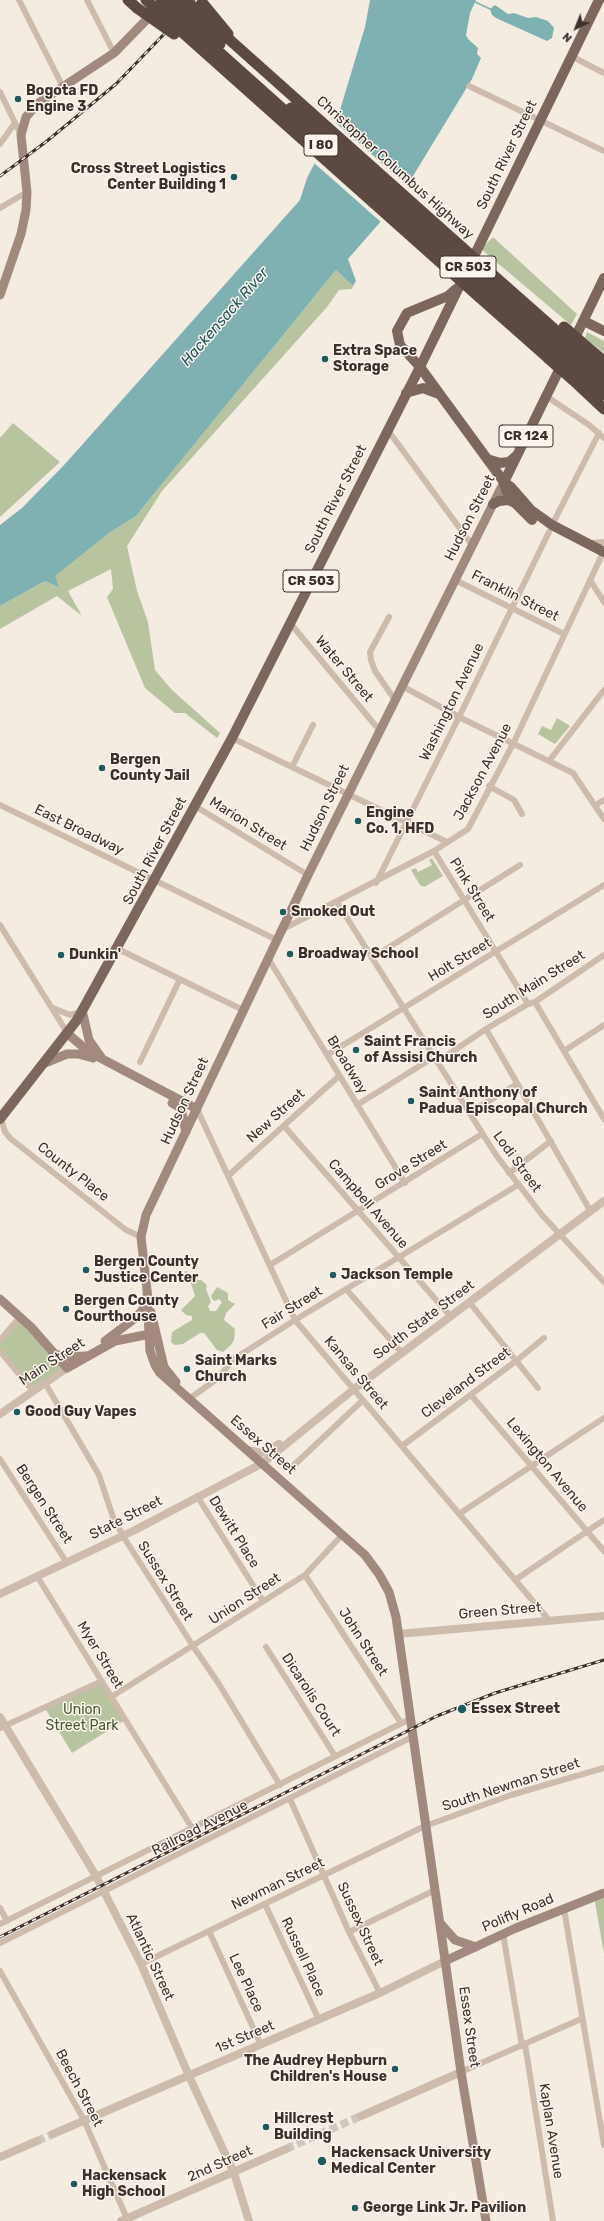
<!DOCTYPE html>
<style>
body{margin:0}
#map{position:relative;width:604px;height:2221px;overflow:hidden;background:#f4ebe1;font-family:Rubik,sans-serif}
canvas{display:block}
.north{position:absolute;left:556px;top:8px;width:40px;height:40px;-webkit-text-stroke:3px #fbf5ee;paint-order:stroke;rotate:223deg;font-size:11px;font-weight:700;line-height:16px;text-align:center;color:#3b302b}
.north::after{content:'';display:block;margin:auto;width:14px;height:18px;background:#3b302b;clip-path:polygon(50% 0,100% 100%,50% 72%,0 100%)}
</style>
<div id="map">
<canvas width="604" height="2221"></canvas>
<div class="north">N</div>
</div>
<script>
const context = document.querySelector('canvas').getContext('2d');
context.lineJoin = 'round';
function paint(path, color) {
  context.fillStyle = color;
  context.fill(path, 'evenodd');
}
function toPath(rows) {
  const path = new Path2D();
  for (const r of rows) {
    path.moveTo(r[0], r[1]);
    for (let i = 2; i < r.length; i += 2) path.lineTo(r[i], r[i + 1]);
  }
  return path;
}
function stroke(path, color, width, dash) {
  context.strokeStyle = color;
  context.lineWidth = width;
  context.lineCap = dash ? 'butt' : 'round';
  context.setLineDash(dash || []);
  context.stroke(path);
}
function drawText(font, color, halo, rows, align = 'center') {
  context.font = font + ' Rubik,sans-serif';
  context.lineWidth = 3;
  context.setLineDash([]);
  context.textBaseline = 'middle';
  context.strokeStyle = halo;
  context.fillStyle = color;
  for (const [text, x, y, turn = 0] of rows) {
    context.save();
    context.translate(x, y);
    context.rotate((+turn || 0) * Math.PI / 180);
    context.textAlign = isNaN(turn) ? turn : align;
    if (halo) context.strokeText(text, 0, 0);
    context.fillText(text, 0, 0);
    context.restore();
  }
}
const green = toPath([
 [493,237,577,314,571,325,481,249],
 [336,270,353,286,352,289,339,290,327,307,162,491,127,546,137,591,148,622,155,670,171,689,220,733,217,738,185,713,175,713,145,688,107,597,113,589,111,569,68,591,82,616,57,596,0,629,0,606,45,581,59,586,54,576,109,533,136,516],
 [587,332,604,341,604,353,585,338],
 [13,423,60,462,0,517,0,438],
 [557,718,570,726,555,744,538,734,542,726,551,730],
 [432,858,443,876,424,887,420,885,411,870,416,868,418,872,432,865,429,860],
 [186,1271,196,1280,201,1280,207,1285,206,1289,211,1302,208,1306,210,1311,216,1311,222,1302,219,1299,215,1301,212,1299,211,1296,217,1287,228,1293,228,1300,235,1304,226,1313,224,1320,235,1329,234,1340,231,1345,223,1352,217,1350,204,1333,200,1333,183,1344,175,1345,171,1342,172,1332,192,1320,192,1316,186,1315,181,1310,195,1296,188,1274,184,1272],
 [20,1317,67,1368,33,1391,0,1351,0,1340],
 [102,1681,125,1720,72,1753,45,1708],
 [604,1893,604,1954,594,1896]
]);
const water = toPath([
 [370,0,476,0,470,13,466,35,468,39,478,48,477,54,481,58,472,79,396,204,348,259,356,281,353,286,336,270,136,516,109,533,55,576,59,587,45,581,0,606,0,525,22,508,65,464,300,200,307,178,337,120,365,27],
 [495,5,508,14,514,13,528,18,536,17,548,21,554,28,552,38,547,41,496,18,492,15,490,9]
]);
const pier = toPath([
 [334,121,409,187,398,205,382,223,313,162]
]);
const stream = toPath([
 [471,0,490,9]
]);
const tertiaryTunnel = toPath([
 [37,2141,53,2134],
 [286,2149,361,2116]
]);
const minor = toPath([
 [19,0,63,87],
 [87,0,114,53],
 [571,56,604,73],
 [469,86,604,151],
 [0,92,21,135],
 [0,144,15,123],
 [0,208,27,192],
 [546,396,589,425,604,438],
 [387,429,472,545],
 [552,525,599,433],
 [592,543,604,542],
 [455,580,564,634],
 [590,580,604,602],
 [389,617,370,652,371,660,375,671,395,700],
 [290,623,380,731],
 [402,686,459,717,573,773,604,819],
 [232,738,447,842],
 [549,761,604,690],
 [292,767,313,725],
 [489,786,514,800,522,814],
 [0,805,277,940],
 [596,805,604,800],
 [195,806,308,875],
 [434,851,528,1004],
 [376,883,459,717,549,532],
 [337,902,496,1155,542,1215,604,1282],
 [0,925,68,1034],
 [281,930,434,851,468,829,513,744,601,557],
 [118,949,243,1010],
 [268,958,405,1183],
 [372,958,520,865],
 [535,1002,604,1119],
 [53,1008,70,1015,81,1012],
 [486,1029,591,1212],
 [564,1051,604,1025],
 [327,1055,604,885],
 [140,1062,180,979],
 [437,1062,486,1029,528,1004,535,1002,604,955],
 [357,1105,434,1057],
 [197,1109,295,1320,549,1620],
 [469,1113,517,1084],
 [1,1118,5,1132,11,1139,126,1230,141,1237],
 [284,1126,451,1317],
 [509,1173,551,1141],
 [229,1175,339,1076],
 [270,1265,482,1134],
 [346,1289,402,1353],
 [470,1303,538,1388],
 [0,1340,20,1317],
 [0,1351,33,1391],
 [45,1383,99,1475,113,1517,123,1536,193,1646,219,1684,280,1785],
 [471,1395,604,1551],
 [189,1399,217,1379,234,1359,295,1320,518,1185],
 [402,1446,516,1361,544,1338],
 [0,1459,67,1563],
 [291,1468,363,1400],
 [197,1496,263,1601],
 [459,1514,604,1418],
 [305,1575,401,1723],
 [37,1576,192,1828],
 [515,1580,604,1520],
 [266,1647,335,1756],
 [111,1697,305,1575,342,1535],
 [0,1728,102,1681],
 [290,1799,349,1932,380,1993],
 [265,1904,319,2020],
 [0,1908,7,1921],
 [564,1909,604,2145],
 [0,1924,410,1719],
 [209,1931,261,2045],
 [349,1932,435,1890],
 [503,1934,522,2046],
 [0,1943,412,1737],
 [141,1964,425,1826,511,1795,604,1768],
 [0,1971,84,2120,128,2221],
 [525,2044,553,2221],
 [461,2072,581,2019]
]);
const tertiary = toPath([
 [0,1414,67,1368],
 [248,1450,262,1453,279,1444],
 [0,1594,133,1531,263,1463,354,1389,604,1201],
 [398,1634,604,1616],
 [0,1717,96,1876,141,1964,189,2076,234,2173,249,2221],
 [361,2116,461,2072],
 [53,2134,380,1993,445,1961],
 [0,2157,37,2141],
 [121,2221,286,2149]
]);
const secondary = toPath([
 [0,295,21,234,26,210,27,192,21,135,26,117,37,104,114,53,153,13],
 [82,1010,89,1040,101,1057],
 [68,1034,89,1052,197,1109],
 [45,1063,67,1054,78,1054,93,1058],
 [172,1103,181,1108,186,1132],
 [147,1295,150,1351,155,1365,160,1373,365,1555,379,1574,389,1592,396,1617,461,2072,486,2221],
 [0,1299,31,1327,67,1368,115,1341,155,1333],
 [148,1299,141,1237,146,1215,308,875,504,482],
 [151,1312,164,1367,176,1382],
 [105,1341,134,1319,142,1311,146,1300],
 [55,1354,66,1357,86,1356],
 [440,1923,455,1940,476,1947],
 [445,1961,516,1928,604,1893]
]);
const primary = toPath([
 [456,289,448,296,407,313,397,331,400,345,420,367,504,482,511,487,531,510,552,525,604,552],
 [584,321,604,331],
 [572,344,604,278],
 [406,393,423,388,439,394],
 [487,459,500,463,509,462,516,456],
 [504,482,563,362],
 [504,484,507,493,515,503,532,520],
 [493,504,499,501,508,500,515,503],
 [0,1119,77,1020,232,738,420,367,599,0]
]);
const motorway = toPath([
 [128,0,137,8],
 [200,0,228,34],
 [491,273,560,334],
 [487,281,556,343],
 [483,288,552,350],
 [479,297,548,358],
 [587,347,604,361],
 [583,355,604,373],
 [579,363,604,385],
 [576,370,604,395],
 [572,379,604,409]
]);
const rail = toPath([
 [0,176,47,141,116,84,197,0],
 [0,1937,437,1716,495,1693,604,1660]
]);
const motorwayBridge = toPath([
 [146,0,479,297],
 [161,0,483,288],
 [172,0,220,44],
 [185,0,491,273],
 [137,8,174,34],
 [291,108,487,281],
 [564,327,587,347],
 [560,334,583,355],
 [556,343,579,363],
 [552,350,576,370],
 [548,358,572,379]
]);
const markers = [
 [18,99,4,"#1f5a5e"],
 [234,177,4,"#1f5a5e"],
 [325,359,4,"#1f5a5e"],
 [102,768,4,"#1f5a5e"],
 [358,821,4,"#1f5a5e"],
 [283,912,4,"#1f5a5e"],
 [290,954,4,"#1f5a5e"],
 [61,955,4,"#1f5a5e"],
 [356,1050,4,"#1f5a5e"],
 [411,1101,4,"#1f5a5e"],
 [86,1270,4,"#1f5a5e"],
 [333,1275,4,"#1f5a5e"],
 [66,1309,4,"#1f5a5e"],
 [187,1369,4,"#1f5a5e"],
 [17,1412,4,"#1f5a5e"],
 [462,1709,5,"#1f5a5e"],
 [395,2069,4,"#1f5a5e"],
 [266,2127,4,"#1f5a5e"],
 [322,2161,5,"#1f5a5e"],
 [74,2184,4,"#1f5a5e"],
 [355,2208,4,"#1f5a5e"]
];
const shields = [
 [321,145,34],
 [468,267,56],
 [526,436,54],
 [311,581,56]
];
const shieldNames = [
 ["I 80",321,145],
 ["CR 503",468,267],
 ["CR 124",526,436],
 ["CR 503",311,581]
];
const poiNames = [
 ["Bogota FD",26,91],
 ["Engine 3",26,107],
 ["Cross Street Logistics",226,169,"right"],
 ["Center Building 1",226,185,"right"],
 ["Extra Space",333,351],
 ["Storage",333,367],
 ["Bergen",110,760],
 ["County Jail",110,776],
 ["Engine",366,813],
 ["Co. 1, HFD",366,829],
 ["Smoked Out",291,912],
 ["Broadway School",298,954],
 ["Dunkin'",69,955],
 ["Saint Francis",364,1042],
 ["of Assisi Church",364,1058],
 ["Saint Anthony of",419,1093],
 ["Padua Episcopal Church",419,1109],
 ["Bergen County",94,1262],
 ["Justice Center",94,1278],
 ["Jackson Temple",341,1275],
 ["Bergen County",74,1301],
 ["Courthouse",74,1317],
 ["Saint Marks",195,1361],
 ["Church",195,1377],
 ["Good Guy Vapes",25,1412],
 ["Essex Street",471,1709],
 ["The Audrey Hepburn",387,2061,"right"],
 ["Children's House",387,2077,"right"],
 ["Hillcrest",274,2119],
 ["Building",274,2135],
 ["Hackensack University",331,2153],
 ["Medical Center",331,2169],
 ["Hackensack",82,2176],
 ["High School",82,2192],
 ["George Link Jr. Pavilion",363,2208]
];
const streetNames = [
 ["South River Street",507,155,-64],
 ["Christopher Columbus Highway",395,168,42],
 ["South River Street",336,499,-63],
 ["Hudson Street",470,518,-63],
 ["Franklin Street",515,596,27],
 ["Water Street",344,669,50],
 ["Washington Avenue",452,702,-64],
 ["Jackson Avenue",483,772,-62],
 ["Hudson Street",325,808,-64],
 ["Marion Street",248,824,32],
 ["East Broadway",79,830,26],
 ["South River Street",155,851,-62],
 ["Pink Street",472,890,58],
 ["Holt Street",460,960,-31],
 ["South Main Street",534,985,-32],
 ["Broadway",347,1065,59],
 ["Hudson Street",185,1101,-65],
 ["New Street",276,1116,-42],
 ["Lodi Street",517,1162,54],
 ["Grove Street",411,1165,-32],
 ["County Place",73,1172,38],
 ["Campbell Avenue",368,1204,49],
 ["Fair Street",292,1308,-32],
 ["South State Street",424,1320,-37],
 ["Main Street",52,1362,-33],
 ["Kansas Street",356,1373,50],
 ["Cleveland Street",466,1383,-37],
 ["Essex Street",263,1445,41],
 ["Lexington Avenue",547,1465,50],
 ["Bergen Street",44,1504,57],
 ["State Street",126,1518,-27],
 ["Dewitt Place",234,1532,58],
 ["Sussex Street",165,1581,58],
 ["Union Street",245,1599,-33],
 ["Green Street",500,1611,-5],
 ["John Street",363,1642,57],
 ["Myer Street",100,1655,59],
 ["Dicarolis Court",311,1695,57],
 ["South Newman Street",511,1785,-18],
 ["Railroad Avenue",200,1828,-27],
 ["Newman Street",278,1884,-26],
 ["Polifly Road",518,1913,-23],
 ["Sussex Street",360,1924,65],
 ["Atlantic Street",150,1957,65],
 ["Russell Place",303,1957,65],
 ["Lee Place",246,1983,65],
 ["Essex Street",469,2027,82],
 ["1st Street",245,2037,-23],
 ["Beech Street",79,2088,62],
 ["Kaplan Avenue",551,2131,81],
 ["2nd Street",220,2164,-24]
];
const parkNames = [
 ["Union",82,1710],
 ["Street Park",82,1726]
];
const waterNames = [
 ["Hackensack River",225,317,-49]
];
paint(green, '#b8c4a0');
paint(water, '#7fb0b2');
paint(pier, '#f4ebe1');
stroke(stream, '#7fb0b2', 1.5);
stroke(tertiaryTunnel, '#cfc6bd', 8, [8, 4]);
stroke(minor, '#cdbbac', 6);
stroke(tertiary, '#cdbbac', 8);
stroke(secondary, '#a18a7d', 9);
stroke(primary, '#7d675c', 10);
stroke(motorway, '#5c4a42', 11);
stroke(rail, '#3b302b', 3);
stroke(rail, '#fbf5ee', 1.5, [4.5]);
stroke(motorwayBridge, '#5c4a42', 11);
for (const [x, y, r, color] of markers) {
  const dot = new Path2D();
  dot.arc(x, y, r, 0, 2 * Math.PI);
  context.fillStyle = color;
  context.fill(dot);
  stroke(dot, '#fbf5ee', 1.5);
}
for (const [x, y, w] of shields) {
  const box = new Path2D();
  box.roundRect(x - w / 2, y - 11, w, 22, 3);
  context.fillStyle = '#fbf5ee';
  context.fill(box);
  stroke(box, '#3b302b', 1);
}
drawText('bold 13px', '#3b302b', null, shieldNames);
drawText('bold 14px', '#3b302b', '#fbf5ee', poiNames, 'left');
drawText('14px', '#3b302b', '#fbf5ee', streetNames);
drawText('14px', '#4a5a2e', '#fbf5ee', parkNames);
drawText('italic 15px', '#1f5a5e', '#fbf5ee', waterNames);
</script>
